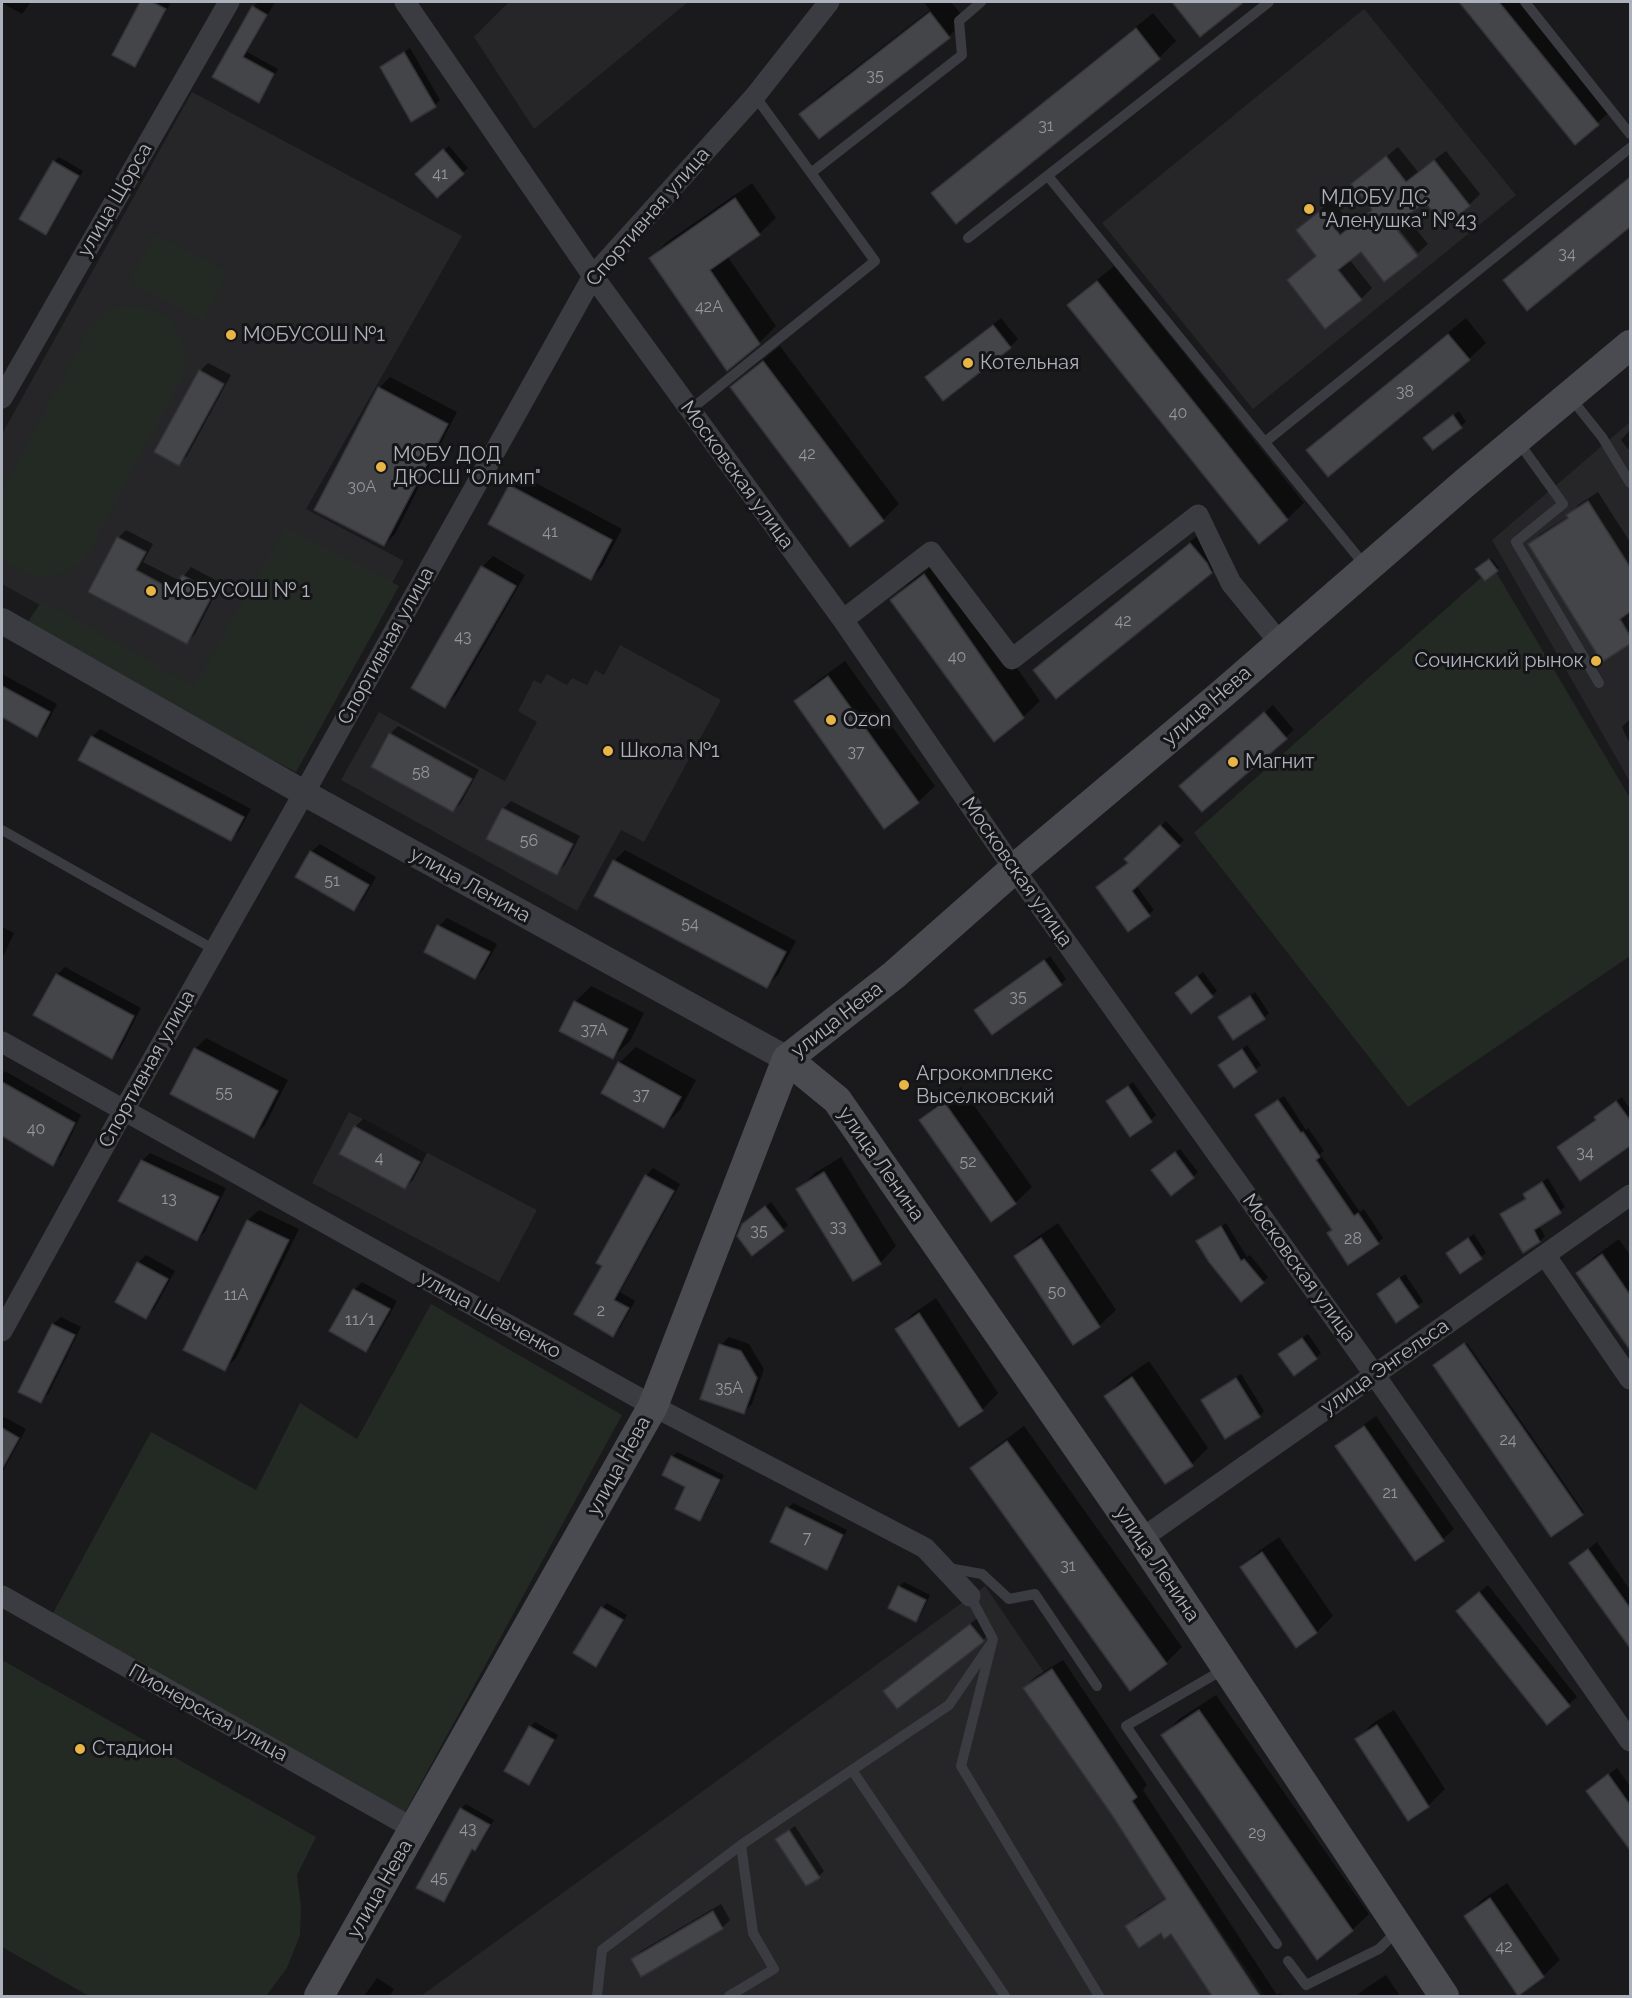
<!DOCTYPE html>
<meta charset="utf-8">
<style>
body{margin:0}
#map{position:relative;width:1632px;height:1998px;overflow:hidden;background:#1a1a1c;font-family:Raleway,sans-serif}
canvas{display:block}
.frame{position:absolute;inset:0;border:3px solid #adb1bb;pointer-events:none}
</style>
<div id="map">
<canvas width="1632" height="1998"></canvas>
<div class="frame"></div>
</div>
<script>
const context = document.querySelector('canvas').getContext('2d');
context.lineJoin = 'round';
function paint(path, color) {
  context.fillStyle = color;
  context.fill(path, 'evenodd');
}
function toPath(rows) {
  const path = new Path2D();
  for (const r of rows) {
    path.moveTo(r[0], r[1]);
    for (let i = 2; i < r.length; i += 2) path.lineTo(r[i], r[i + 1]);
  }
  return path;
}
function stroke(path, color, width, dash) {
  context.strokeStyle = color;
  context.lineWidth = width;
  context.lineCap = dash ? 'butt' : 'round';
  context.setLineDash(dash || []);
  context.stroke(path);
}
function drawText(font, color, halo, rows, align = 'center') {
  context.font = font + ' Raleway,sans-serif';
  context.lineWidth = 6;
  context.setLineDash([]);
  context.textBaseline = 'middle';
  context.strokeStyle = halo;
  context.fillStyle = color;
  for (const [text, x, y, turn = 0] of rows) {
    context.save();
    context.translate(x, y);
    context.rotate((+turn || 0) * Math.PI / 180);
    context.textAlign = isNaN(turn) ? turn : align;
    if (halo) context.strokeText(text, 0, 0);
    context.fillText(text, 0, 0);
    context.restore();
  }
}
const built = toPath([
 [509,2,688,2,534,129,474,37],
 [1364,9,1516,195,1253,409,1102,223],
 [192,92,462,236,306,509,404,561,301,750,2,584,2,434],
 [1630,422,1630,782,1492,540],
 [620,645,721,700,644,842,621,830,577,911,341,780,379,712,505,781,537,722,518,711,534,680,541,684,547,674,567,685,572,678,587,685,595,670,604,675],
 [349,1112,537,1210,499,1282,312,1183],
 [985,1586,1265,1996,421,1996]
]);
const green = toPath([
 [155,234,228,272,204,320,130,282],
 [130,305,145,307,155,310,168,318,175,326,182,340,185,349,186,360,183,375,87,555,76,566,62,574,47,577,27,574,13,567,2,556,2,492,90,327,105,313,114,308],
 [285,529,399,586,296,772,179,712,27,623,42,601,194,686],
 [1493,567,1630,798,1630,956,1408,1107,1194,833],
 [431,1304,622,1415,404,1814,52,1615,151,1432,256,1490,300,1403,357,1439],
 [2,1660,316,1837,297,1875,301,1907,300,1935,287,1968,266,1996,89,1996,2,1947]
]);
const shadow = toPath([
 [2,2,31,2,22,14,2,3],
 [142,2,166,2,170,4,139,60,134,65,114,54],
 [257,2,275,2,247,52,278,69,263,96,258,101,214,77],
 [924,2,951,2,966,20,949,36,819,137,801,114,818,97,930,10],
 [1181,2,1241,2,1200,34,1177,5],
 [1461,2,1529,2,1614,108,1575,143],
 [1153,13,1176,41,1159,58,956,222,933,193,950,177],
 [410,48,440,100,435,105,382,67],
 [449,146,468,168,437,196,422,169],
 [1398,147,1418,172,1446,151,1480,194,1469,205,1425,200,1405,215,1428,244,1418,253,1391,219,1361,250,1349,259,1372,288,1361,299,1289,280,1317,255,1298,230,1332,200,1352,225,1373,209,1353,184],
 [59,157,83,171,51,228,46,233,54,162],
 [1630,176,1630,225,1527,309,1505,281,1521,264],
 [752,183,776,218,759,234,727,256,776,326,759,343,727,368,651,258,667,242],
 [1114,266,1304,503,1287,519,1069,305,1086,289],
 [1001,318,1018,339,1010,347,935,370],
 [1466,318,1486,343,1469,359,1308,450,1324,434],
 [780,346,899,504,883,520,732,388,749,371],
 [208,363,231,375,187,456,179,464,200,371],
 [390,377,457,412,395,534,384,545,379,388],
 [1459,411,1466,422,1434,448,1430,433],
 [1630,430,1630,449,1628,449,1621,440],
 [521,475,622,529,602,567,591,578,490,524,510,486],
 [1598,492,1630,542,1630,642,1602,660,1530,544,1540,534,1569,516,1578,505],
 [1208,527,1228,556,1211,572,1035,670,1051,654],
 [126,530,153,544,143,562,180,581,191,567,221,583,195,634,187,642,90,592,118,538],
 [493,556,525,575,456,695,445,706,413,687,482,567],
 [1491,558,1499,568,1485,579,1477,569],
 [941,559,1040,701,1023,717,994,740,892,600,908,584],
 [845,661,935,786,918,802,796,701,812,685],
 [2,674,57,704,45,727,37,735,2,716],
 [1273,705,1294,730,1202,810,1189,778],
 [1630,719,1630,744,1622,727],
 [398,726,479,770,461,803,453,811,373,766,390,734],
 [100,729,251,809,239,831,231,839,92,737],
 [511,801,580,836,565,865,557,873,503,809],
 [1166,821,1184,840,1136,885,1154,910,1129,930,1130,862,1126,859],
 [320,844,376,877,362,901,354,909,297,876,312,851],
 [625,850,796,941,778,975,767,986,614,861],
 [447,918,497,944,483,970,475,978,426,952,439,926],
 [2,927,14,933,2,959],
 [1050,956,1066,979,1061,984,976,1010],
 [65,967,141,1008,120,1049,112,1057,57,975],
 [1203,972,1217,991,1191,1012,1182,988],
 [591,986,644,1013,630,1041,613,1057,575,1002],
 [1255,992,1269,1013,1264,1018,1220,1017],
 [206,1038,288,1080,265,1125,254,1136,195,1049],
 [1247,1045,1261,1065,1234,1086,1225,1061],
 [636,1047,696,1080,680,1110,664,1126,619,1063],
 [5,1071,81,1115,61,1156,53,1164,2,1134,2,1075],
 [1133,1082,1156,1115,1151,1120,1108,1101],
 [961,1087,1032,1187,1015,1203,921,1120,937,1104],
 [1284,1096,1306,1130,1308,1128,1324,1151,1320,1154,1360,1212,1364,1209,1383,1238,1378,1243,1334,1229,1262,1110],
 [1622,1097,1630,1109,1630,1143,1581,1179,1564,1142,1598,1119,1601,1112],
 [363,1119,427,1153,413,1180,405,1188,355,1127],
 [1180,1149,1198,1172,1193,1177,1158,1166],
 [150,1153,226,1188,205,1232,197,1240,120,1200,142,1161],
 [841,1157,896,1246,880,1263,798,1190,815,1173],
 [653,1168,680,1184,620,1292,635,1301,620,1328,613,1335,604,1265,598,1262,646,1176],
 [1548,1178,1565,1207,1539,1226,1545,1236,1540,1241,1502,1215,1527,1198,1525,1194,1530,1189],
 [771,1202,788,1225,783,1230,749,1219],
 [259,1210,299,1229,236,1358,225,1369,248,1220],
 [1058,1223,1116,1310,1099,1326,1016,1256,1033,1240],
 [1226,1223,1247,1257,1250,1255,1268,1277,1263,1282,1198,1242],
 [1474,1234,1486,1253,1460,1272,1448,1253],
 [1619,1239,1630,1255,1630,1348,1578,1273,1594,1257],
 [146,1255,175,1271,154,1309,146,1317,138,1263],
 [1405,1274,1423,1301,1418,1306,1379,1294],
 [362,1282,397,1301,374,1342,366,1350,331,1331,354,1290],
 [936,1298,998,1393,982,1410,897,1329,914,1313],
 [61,1317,81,1327,49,1393,41,1401,53,1324],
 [1308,1334,1321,1353,1316,1358,1285,1349],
 [729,1337,749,1344,764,1369,752,1404,744,1412,721,1345],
 [1467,1343,1584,1512,1582,1514,1437,1363],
 [1149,1361,1208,1448,1192,1464,1106,1396,1123,1379],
 [1241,1374,1264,1411,1259,1416,1202,1400],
 [1376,1416,1454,1529,1443,1539,1415,1559,1337,1446,1348,1436],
 [4,1417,26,1429,2,1473,2,1420],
 [1024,1426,1182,1647,1166,1663,972,1468,989,1452],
 [677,1452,724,1475,705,1514,700,1519,687,1486,672,1457],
 [793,1503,847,1530,831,1563,826,1568,788,1508],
 [1279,1537,1333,1616,1317,1632,1296,1646,1242,1567,1259,1551],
 [1597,1542,1630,1590,1630,1646,1571,1563],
 [904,1582,930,1595,921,1615,916,1620,899,1587],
 [1488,1585,1577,1697,1547,1723,1466,1603],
 [607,1603,627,1615,601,1660,596,1665,602,1608],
 [979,1617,991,1632,981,1642,893,1683],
 [1063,1660,1147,1785,1143,1790,1277,1995,1280,1993,1282,1996,1214,1996,1172,1932,1127,1926,1138,1915,1167,1897,1113,1814,1024,1688,1035,1677],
 [1216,1695,1369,1914,1352,1930,1163,1736,1179,1719],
 [1394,1710,1445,1789,1428,1806,1408,1819,1357,1739,1373,1723],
 [535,1722,558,1735,534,1778,529,1783,530,1727],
 [1617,1768,1630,1786,1630,1848,1588,1791],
 [466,1804,494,1820,480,1844,475,1849,473,1848,449,1895,444,1900,461,1809],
 [795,1826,824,1871,819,1876,777,1839],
 [1507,1883,1560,1960,1543,1976,1466,1917,1482,1900],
 [721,1904,730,1920,722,1928,633,1959,641,1951],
 [1386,1975,1400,1996,1357,1996,1363,1990],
 [377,1978,394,1989,390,1996,364,1996]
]);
const building = toPath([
 [140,2,152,2,166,9,135,67,112,55,140,2],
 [1172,2,1244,2,1200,37,1172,2],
 [1459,2,1499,2,1599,125,1575,145,1459,2],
 [252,6,267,15,243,57,274,74,259,103,212,77,252,6],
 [930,12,950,38,819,139,799,114,930,12],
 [1136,28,1160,59,956,224,931,193,1136,28],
 [404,52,436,107,411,122,380,67,404,52],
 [443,149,464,174,437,198,415,174,443,149],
 [1386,156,1406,182,1434,160,1470,206,1444,226,1425,202,1394,226,1418,256,1384,282,1361,252,1338,270,1362,300,1325,329,1287,280,1316,256,1296,230,1321,210,1340,235,1372,210,1351,184,1386,156],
 [53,161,79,176,46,235,19,219,53,161],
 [1630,177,1630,227,1527,311,1503,280,1630,177],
 [735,198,760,235,710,270,760,344,727,371,649,258,735,198],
 [1097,281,1288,520,1259,544,1067,305,1097,281],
 [993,325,1011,348,943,401,925,377,993,325],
 [1448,334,1470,360,1328,477,1306,450,1448,334],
 [763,361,884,521,850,547,730,387,763,361],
 [199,370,224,384,179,466,154,452,199,370],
 [378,387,448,424,384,546,314,510,378,387],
 [1453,415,1462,428,1433,450,1423,438,1453,415],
 [509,485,612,540,591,580,488,524,509,485],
 [1588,501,1630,567,1630,612,1620,619,1630,636,1630,644,1602,662,1528,544,1568,518,1566,515,1588,501],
 [117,537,146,552,136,570,173,590,182,575,214,592,187,644,88,592,117,537],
 [1190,543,1207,563,1212,573,1056,699,1033,670,1190,543],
 [1489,559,1498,571,1485,581,1475,569,1489,559],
 [481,566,516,586,445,708,411,688,481,566],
 [924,574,1024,718,994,742,890,600,924,574],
 [828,676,919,803,884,829,794,701,828,676],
 [2,686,50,712,37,737,2,717,2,686],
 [1264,712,1287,739,1202,812,1179,786,1264,712],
 [389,733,472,779,453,812,371,767,389,733],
 [91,736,244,817,231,841,78,760,91,736],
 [502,808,573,844,557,875,486,839,502,808],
 [1160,825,1180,846,1132,891,1150,916,1128,932,1096,887,1128,863,1124,859,1160,825],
 [310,851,369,885,354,911,295,877,310,851],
 [613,860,786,952,767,988,594,896,613,860],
 [437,925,490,952,475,979,424,952,437,925],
 [1044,960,1062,985,992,1035,974,1010,1044,960],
 [56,974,134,1016,112,1059,33,1015,56,974],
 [1197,976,1213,997,1191,1014,1175,993,1197,976],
 [1250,996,1265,1019,1233,1040,1218,1017,1250,996],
 [574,1001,628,1029,613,1059,559,1031,574,1001],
 [194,1048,278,1091,254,1138,170,1094,194,1048],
 [1242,1049,1257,1072,1234,1088,1218,1065,1242,1049],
 [618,1062,681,1097,664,1128,601,1093,618,1062],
 [2,1082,75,1123,53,1166,2,1136,2,1082],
 [1128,1086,1152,1122,1130,1137,1106,1101,1128,1086],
 [1278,1100,1301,1133,1303,1132,1320,1157,1316,1160,1354,1216,1358,1213,1379,1244,1348,1265,1327,1233,1332,1230,1255,1115,1278,1100],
 [1616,1101,1630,1120,1630,1146,1580,1181,1557,1147,1596,1120,1594,1117,1616,1101],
 [944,1102,1016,1204,991,1222,919,1120,944,1102],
 [354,1126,420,1162,405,1189,339,1154,354,1126],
 [1175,1152,1194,1178,1171,1196,1151,1170,1175,1152],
 [141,1160,219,1197,197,1241,118,1201,141,1160],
 [824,1172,881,1264,853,1281,796,1189,824,1172],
 [645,1175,674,1191,614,1300,629,1308,613,1337,574,1314,602,1266,596,1263,645,1175],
 [1542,1182,1561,1213,1534,1230,1540,1242,1523,1253,1500,1214,1526,1199,1523,1194,1542,1182],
 [765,1206,784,1231,752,1256,737,1236,742,1224,765,1206],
 [247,1220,289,1240,225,1371,183,1350,247,1220],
 [1221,1226,1241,1261,1244,1259,1264,1283,1241,1302,1209,1262,1196,1241,1221,1226],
 [1041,1238,1100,1327,1073,1345,1014,1256,1041,1238],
 [1468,1238,1482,1259,1460,1274,1446,1253,1468,1238],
 [1602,1254,1630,1295,1630,1350,1576,1273,1602,1254],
 [137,1262,168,1279,146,1319,115,1302,137,1262],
 [1399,1278,1419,1307,1396,1323,1377,1294,1399,1278],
 [353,1289,390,1309,366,1352,329,1331,353,1289],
 [919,1313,983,1411,959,1427,895,1329,919,1313],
 [52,1324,75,1335,41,1403,18,1392,52,1324],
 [1302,1338,1317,1359,1294,1376,1278,1354,1302,1338],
 [1464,1343,1583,1515,1551,1537,1433,1365,1464,1343],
 [719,1344,741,1351,757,1378,744,1414,700,1399,719,1344],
 [1132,1377,1193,1466,1165,1484,1104,1396,1132,1377],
 [1236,1378,1260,1417,1225,1439,1201,1400,1236,1378],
 [1364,1426,1444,1541,1415,1561,1335,1446,1364,1426],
 [2,1428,19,1438,2,1469,2,1428],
 [1007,1441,1167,1664,1130,1691,970,1468,1007,1441],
 [671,1456,720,1480,700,1521,675,1509,685,1487,662,1475,671,1456],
 [786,1507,843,1535,827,1570,770,1542,786,1507],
 [1588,1549,1630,1608,1630,1648,1569,1563,1588,1549],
 [1262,1552,1317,1633,1296,1648,1240,1567,1262,1552],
 [898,1586,926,1600,916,1622,888,1608,898,1586],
 [1479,1592,1570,1706,1547,1725,1456,1611,1479,1592],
 [601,1607,623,1620,596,1667,573,1653,601,1607],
 [970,1624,984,1641,982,1643,897,1709,883,1691,970,1624],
 [1052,1669,1137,1797,1132,1801,1260,1996,1212,1996,1171,1934,1164,1939,1161,1933,1139,1948,1125,1926,1166,1899,1112,1815,1023,1688,1052,1669],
 [1199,1710,1353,1931,1317,1960,1161,1735,1199,1710],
 [1377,1725,1429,1807,1408,1821,1355,1739,1377,1725],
 [529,1726,554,1740,529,1785,504,1771,529,1726],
 [1608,1774,1630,1805,1630,1850,1586,1791,1608,1774],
 [460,1808,490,1825,475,1851,472,1849,444,1902,416,1888,460,1808],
 [789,1830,820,1878,806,1886,775,1839,789,1830],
 [1490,1898,1544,1977,1518,1996,1464,1916,1490,1898],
 [713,1911,723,1929,641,1977,631,1959,713,1911]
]);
const service = toPath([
 [1525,2,1630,134],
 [811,173,962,55,959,21,981,2],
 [1048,176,1367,568],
 [968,238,1269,2],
 [1570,397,1602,437,1630,483],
 [690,410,875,261,755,96],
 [1517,440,1563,504,1516,542,1599,683],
 [1265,442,1630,148],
 [2,830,215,950],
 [948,1568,982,1574,1009,1599,1035,1594,1097,1686],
 [970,1596,993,1639,961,1766,1099,1996],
 [1226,1668,1126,1726,1277,1944],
 [852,1770,949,1705,990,1645],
 [1288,1961,1306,1985,1379,1949,1397,1931],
 [597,1996,602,1950,741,1845,852,1770,1005,1996],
 [729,1996,774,1969,753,1933,741,1845]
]);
const minor = toPath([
 [405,2,593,276,843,620,1014,869,1374,1374,1630,1741],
 [2,398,229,2],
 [843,620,931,552,1012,659,1198,515,1231,583,1280,643],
 [2,1042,653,1406,925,1548,970,1596],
 [1545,1255,1630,1379],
 [2,1331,124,1110,304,793,593,276,755,96,829,2],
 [1141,1539,1630,1195],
 [2,1596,414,1829]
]);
const tertiary = toPath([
 [2,621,304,793,787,1059]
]);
const secondary = toPath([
 [787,1059,837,1100,1141,1539,1444,1996],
 [319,1996,653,1406,787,1059,894,975,1014,869,1222,694,1466,482,1630,345]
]);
const markers = [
 [1309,209,6,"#e8b646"],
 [231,335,6,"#e8b646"],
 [968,363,6,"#e8b646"],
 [381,467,6,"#e8b646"],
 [151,591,6,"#e8b646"],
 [1596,661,6,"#e8b646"],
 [831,720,6,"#e8b646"],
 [608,751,6,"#e8b646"],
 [1233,762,6,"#e8b646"],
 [904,1085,6,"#e8b646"],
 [80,1749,6,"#e8b646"]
];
const numberNames = [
 ["35",875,76],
 ["31",1046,126],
 ["41",440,174],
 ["34",1567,254],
 ["42А",709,307],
 ["38",1405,392],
 ["40",1178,413],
 ["42",807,454],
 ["30А",362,487],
 ["41",550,532],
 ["42",1123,621],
 ["43",463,637],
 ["40",957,657],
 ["37",856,752],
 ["58",421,773],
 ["56",529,841],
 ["51",332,881],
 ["54",690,924],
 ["35",1018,997],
 ["37А",594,1030],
 ["55",224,1093],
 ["37",641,1095],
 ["40",36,1129],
 ["34",1585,1153],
 ["4",379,1158],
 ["52",968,1162],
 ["13",169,1199],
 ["33",838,1227],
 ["35",759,1231],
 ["28",1353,1239],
 ["50",1057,1292],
 ["11А",236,1295],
 ["2",601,1311],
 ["11/1",360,1320],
 ["35А",729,1388],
 ["24",1508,1440],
 ["21",1390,1493],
 ["7",807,1538],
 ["31",1068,1566],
 ["43",468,1829],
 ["29",1257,1833],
 ["45",439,1878],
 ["42",1504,1947]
];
const poiNames = [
 ["МДОБУ ДС",1321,198],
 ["\"Аленушка\" №43",1321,221],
 ["МОБУСОШ №1",243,335],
 ["Котельная",980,363],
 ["МОБУ ДОД",393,455],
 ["ДЮСШ \"Олимп\"",393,478],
 ["МОБУСОШ № 1",163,591],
 ["Сочинский рынок",1584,661,"right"],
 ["Ozon",843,720],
 ["Школа №1",620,751],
 ["Магнит",1245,762],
 ["Агрокомплекс",916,1074],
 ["Выселковский",916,1097],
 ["Стадион",92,1749]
];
const streetNames = [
 ["улица Щорса",115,200,-60],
 ["Спортивная улица",648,217,-49],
 ["Московская улица",737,475,54],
 ["Спортивная улица",386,646,-61],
 ["улица Нева",1207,706,-41],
 ["Московская улица",1017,872,55],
 ["улица Ленина",470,885,29],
 ["улица Нева",837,1020,-38],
 ["Спортивная улица",147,1069,-61],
 ["улица Ленина",881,1164,55],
 ["Московская улица",1299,1268,54],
 ["улица Шевченко",490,1315,29],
 ["улица Энгельса",1385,1367,-35],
 ["улица Нева",619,1466,-61],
 ["улица Ленина",1157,1564,56],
 ["Пионерская улица",208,1713,29],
 ["улица Нева",380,1889,-60]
];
paint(built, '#262629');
paint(green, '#222a23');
paint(shadow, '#0007');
paint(building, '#444549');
stroke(building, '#343438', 1.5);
stroke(service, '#3b3c41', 10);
stroke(minor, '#3b3c41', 21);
stroke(tertiary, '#3b3c41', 26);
stroke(secondary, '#494b51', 30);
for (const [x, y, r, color] of markers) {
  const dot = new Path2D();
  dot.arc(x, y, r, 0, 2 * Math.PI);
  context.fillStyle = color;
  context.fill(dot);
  stroke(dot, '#151517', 2);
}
drawText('16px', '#93969e', null, numberNames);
drawText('20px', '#adb1bb', '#151517', poiNames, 'left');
drawText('20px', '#adb1bb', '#151517', streetNames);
</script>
